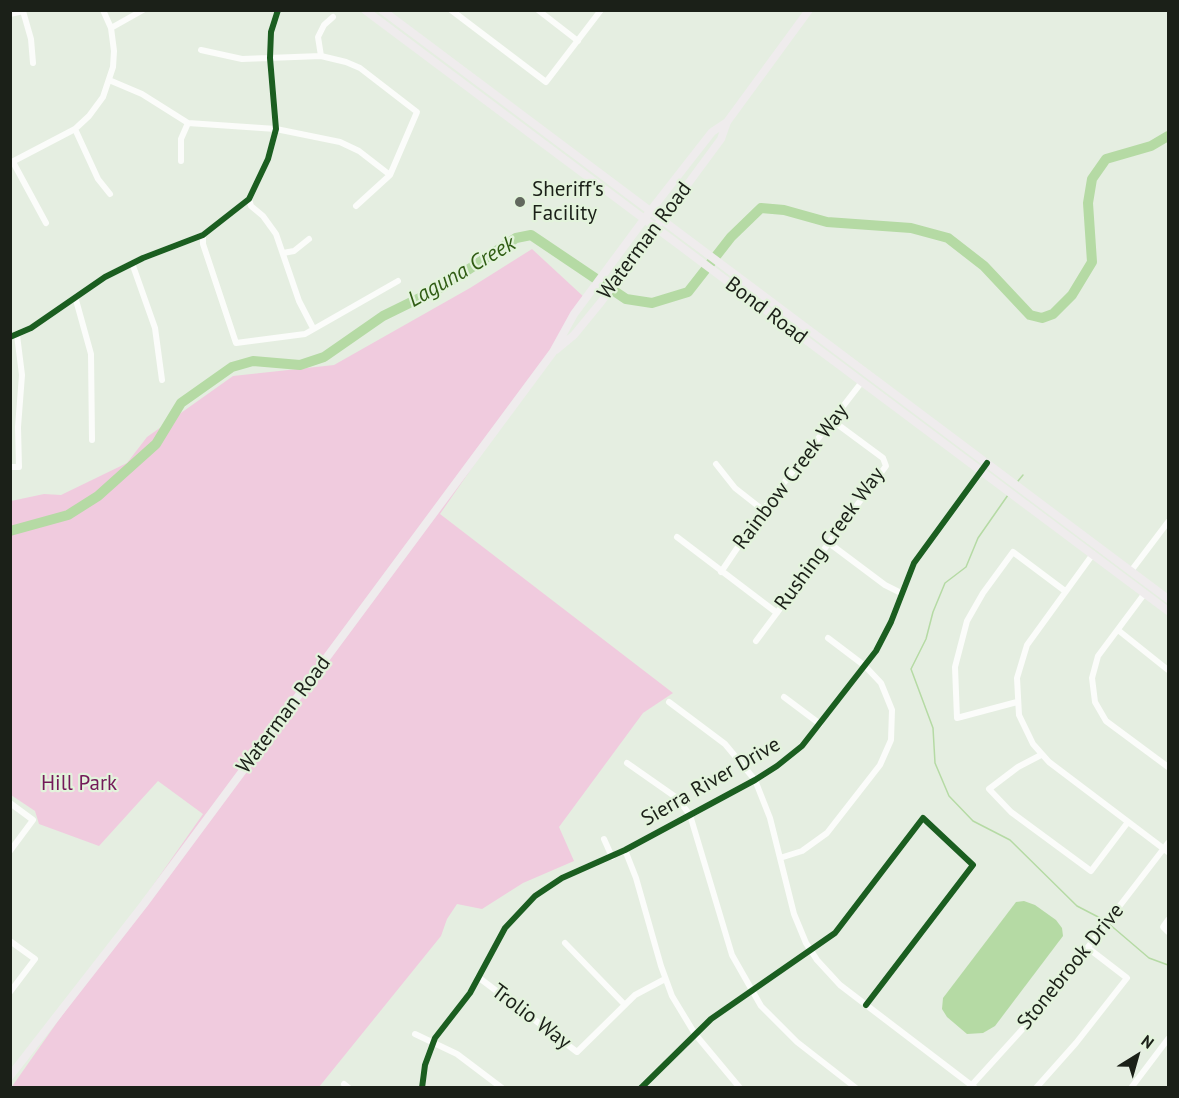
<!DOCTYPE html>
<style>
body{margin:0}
#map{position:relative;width:1179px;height:1098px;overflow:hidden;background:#e5eee1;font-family:"PT Sans",sans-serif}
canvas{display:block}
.frame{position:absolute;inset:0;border:12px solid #1b2018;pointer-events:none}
.north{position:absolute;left:1107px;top:1026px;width:60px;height:60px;-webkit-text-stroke:4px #e3f3dc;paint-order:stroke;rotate:37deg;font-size:16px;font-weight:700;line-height:24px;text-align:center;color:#1b2018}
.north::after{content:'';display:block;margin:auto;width:21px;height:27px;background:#1b2018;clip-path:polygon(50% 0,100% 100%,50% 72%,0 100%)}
</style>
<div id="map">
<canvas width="1179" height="1098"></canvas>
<div class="frame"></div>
<div class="north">N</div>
</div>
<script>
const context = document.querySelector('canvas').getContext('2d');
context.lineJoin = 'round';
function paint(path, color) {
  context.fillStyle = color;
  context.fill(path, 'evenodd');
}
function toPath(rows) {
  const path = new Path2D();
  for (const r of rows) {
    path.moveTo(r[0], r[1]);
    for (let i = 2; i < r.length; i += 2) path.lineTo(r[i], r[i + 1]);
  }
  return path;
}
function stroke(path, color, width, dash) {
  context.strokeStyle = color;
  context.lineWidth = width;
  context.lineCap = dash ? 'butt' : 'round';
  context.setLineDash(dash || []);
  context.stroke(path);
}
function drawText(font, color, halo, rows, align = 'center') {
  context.font = font + ' "PT Sans",sans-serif';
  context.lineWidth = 4.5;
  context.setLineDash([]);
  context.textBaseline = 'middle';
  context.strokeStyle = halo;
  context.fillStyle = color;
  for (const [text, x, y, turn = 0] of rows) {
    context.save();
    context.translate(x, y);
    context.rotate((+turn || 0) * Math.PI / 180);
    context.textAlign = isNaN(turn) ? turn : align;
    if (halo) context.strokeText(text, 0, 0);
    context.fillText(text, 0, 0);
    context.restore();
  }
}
const green = toPath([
 [532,249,585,298,539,371,440,514,673,693,643,713,559,827,574,861,523,883,482,909,457,904,447,919,441,936,319,1087,11,1088,203,814,158,781,99,846,39,824,35,811,11,795,11,501,44,494,61,495,127,463,147,437,233,376,334,365,470,288]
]);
const water = toPath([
 [1024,901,1035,905,1056,920,1062,928,1063,936,995,1026,983,1033,967,1034,947,1017,942,1009,943,998,1016,902]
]);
const stream = toPath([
 [1018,481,1023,475],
 [1008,495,978,538,966,567,945,583,933,612,926,639,911,669,933,728,935,763,949,796,973,821,1010,840,1077,906,1104,920],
 [1108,923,1149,958,1168,965]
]);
const river = toPath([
 [10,531,68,515,98,496,156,444,181,403,232,367,253,361,300,365,324,357,383,316,442,287,516,238,531,235,626,299,652,303,688,292,731,237,761,208,784,210,827,222,911,228,948,238,984,266,1030,315,1042,318,1053,314,1072,295,1092,262,1088,203,1092,179,1106,159,1151,146,1168,136]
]);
const minor = toPath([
 [451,10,546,82,601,10],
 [538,10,578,41],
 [10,14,23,11,31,39,33,63],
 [111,28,143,10],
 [201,50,242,59,321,56,346,62,360,68,417,112,390,175,356,206],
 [321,56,318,37,324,25,333,17],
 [109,80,142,94,188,123,276,129,340,142,359,151,390,175],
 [75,129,98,179,110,194],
 [181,161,181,139,188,123],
 [13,162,46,223],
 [10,163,75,129,89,116,103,97,113,67,114,51,111,28,103,10],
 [249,199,251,206,263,216,276,234,299,301,313,328],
 [203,235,203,244,236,343,305,334,398,281],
 [283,253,294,251,309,239],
 [132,263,155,328,162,380],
 [76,300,91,354,92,440],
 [10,337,31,328,105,277,143,258,203,235,249,199,268,159,276,129,270,58,271,32,278,10],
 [716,464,735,488,763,510],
 [10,467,19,467,18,427,22,375,17,335],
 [677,537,777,613],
 [829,543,885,585,901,593],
 [1093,554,1027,645,1017,678,1019,715,1033,744,1049,762,1168,852],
 [1131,571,1168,522],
 [721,572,763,510,861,383],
 [1145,593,1098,656,1092,678,1095,702,1106,721,1168,767],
 [1118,630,1168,670],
 [756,641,886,466,883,458,833,421],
 [784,697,820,724],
 [669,702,725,744,755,780,770,818,794,914,806,943,817,960,840,985,975,1088],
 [1017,702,957,718,955,667,967,621,983,593,1013,552,1065,591],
 [1041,755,1018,767,989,789,1011,812,1091,871,1128,822],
 [627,763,677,798,690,815,732,955,761,1006,797,1042,856,1088],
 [10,803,33,820,10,851],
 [604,839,612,857],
 [625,850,636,878,661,966,672,996,695,1034,740,1088],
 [780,858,802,851,827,833,880,765,891,740,892,710,881,683,865,666,828,638],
 [1168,920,1163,927,1168,932],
 [10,941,35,959,10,992],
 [565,943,625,1005],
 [478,977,577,1052,635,995,665,979],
 [415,1034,457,1054,502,1088],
 [344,1084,349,1088],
 [970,1087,1038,1012,1168,843],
 [422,1088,425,1065,435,1038,470,993,505,928,535,896,562,878,625,850,755,780,777,766,802,746,876,651,891,622,914,563,983,469],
 [641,1088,711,1019,835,933,923,818,973,865,866,1005],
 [1036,1088,1076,1043,1127,978,1088,948],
 [1131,1088,1168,1039]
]);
const major = toPath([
 [365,10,1168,611],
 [382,10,1168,599],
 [556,350,574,335,601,302,721,139,727,122,809,10],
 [10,1076,144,904,553,352,574,314,651,210,712,132,727,122]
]);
const cycleway = toPath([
 [10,337,31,328,105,277,143,258,203,235,249,199,268,159,276,129,270,58,271,32,278,10],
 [422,1088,425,1065,435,1038,470,993,505,928,535,896,562,878,625,850,755,780,777,766,802,746,876,651,891,622,914,563,987,463],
 [641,1088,711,1019,835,933,923,818,973,865,866,1005]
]);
const markers = [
 [520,202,6,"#62685e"]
];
const poiNames = [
 ["Sheriff's",532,190],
 ["Facility",532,214]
];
const streetNames = [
 ["Waterman Road",645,241,-53],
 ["Bond Road",766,311,37],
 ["Rainbow Creek Way",791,477,-53],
 ["Rushing Creek Way",830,539,-54],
 ["Waterman Road",284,715,-53],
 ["Sierra River Drive",711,782,-30],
 ["Stonebrook Drive",1071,967,-51],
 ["Trolio Way",531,1017,37]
];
const parkNames = [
 ["Hill Park",79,784]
];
const waterNames = [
 ["Laguna Creek",462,272,-30]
];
paint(green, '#f0cbde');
paint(water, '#b5daa4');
stroke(stream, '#b5daa4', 1.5);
stroke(river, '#b5daa4', 10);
stroke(minor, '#fbfcfa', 6);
stroke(major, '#efeced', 8);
stroke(cycleway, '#1b5e20', 6);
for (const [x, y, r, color] of markers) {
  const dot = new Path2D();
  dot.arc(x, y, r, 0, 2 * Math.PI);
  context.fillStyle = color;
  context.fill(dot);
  stroke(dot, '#e3f3dc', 2);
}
drawText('21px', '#1b2018', '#e3f3dc', poiNames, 'left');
drawText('21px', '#1b2018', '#e3f3dc', streetNames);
drawText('21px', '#741a59', '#e3f3dc', parkNames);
drawText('italic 22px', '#305d14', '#e3f3dc', waterNames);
</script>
